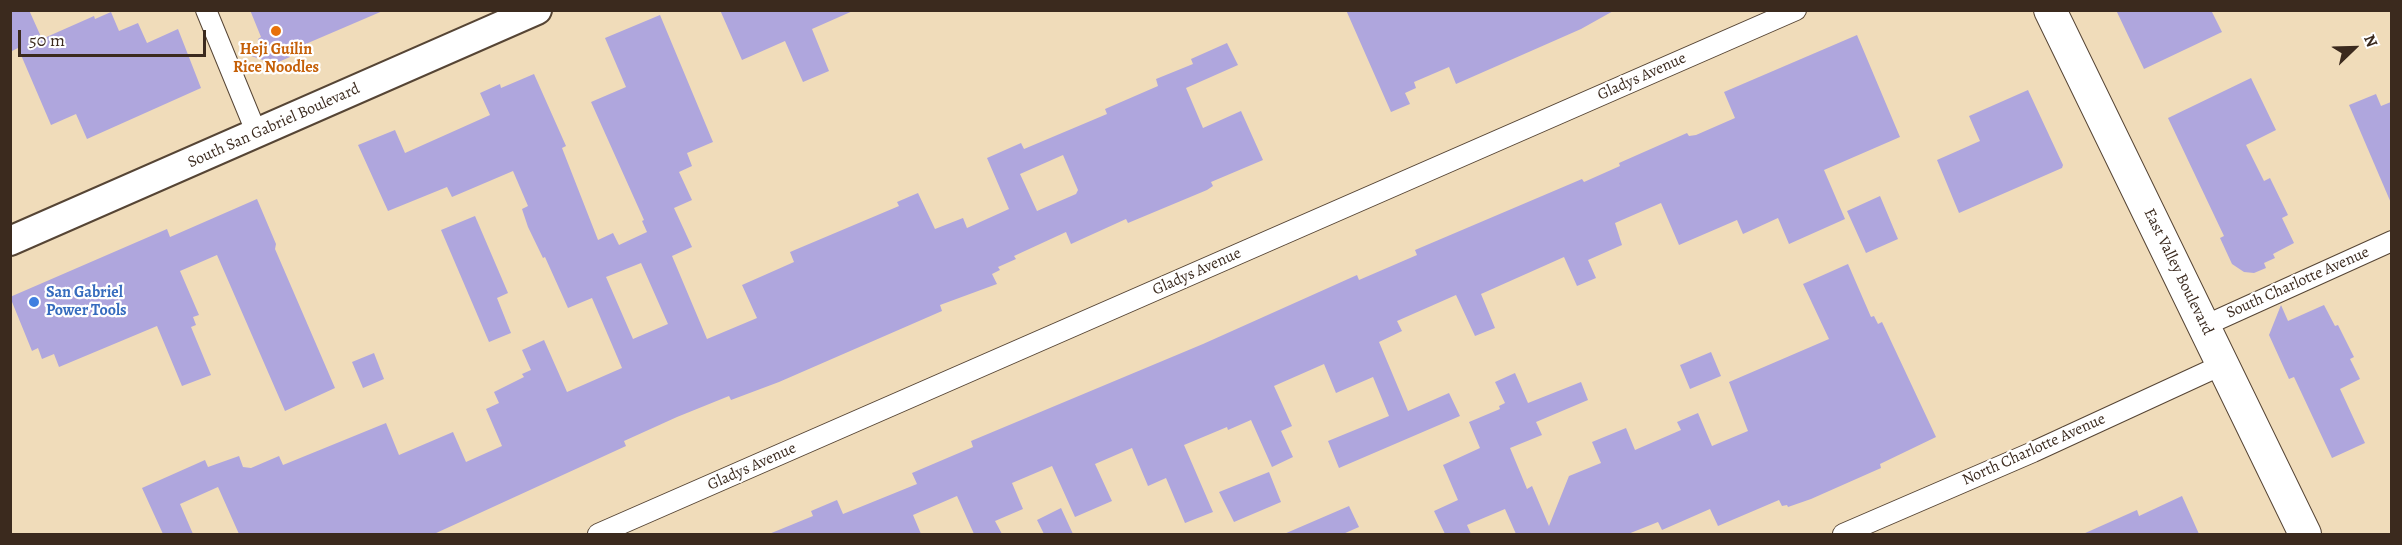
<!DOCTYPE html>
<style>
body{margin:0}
#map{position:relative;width:2402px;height:545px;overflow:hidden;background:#f0dcba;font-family:Alegreya,serif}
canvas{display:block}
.frame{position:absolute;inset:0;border:12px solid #3b2a1e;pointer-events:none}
.north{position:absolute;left:2324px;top:18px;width:60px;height:60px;-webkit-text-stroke:4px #fff;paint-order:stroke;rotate:67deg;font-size:16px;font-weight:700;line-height:24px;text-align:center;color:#3b2a1e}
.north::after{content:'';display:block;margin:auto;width:21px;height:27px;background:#3b2a1e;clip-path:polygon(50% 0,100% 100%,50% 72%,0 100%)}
.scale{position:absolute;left:18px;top:30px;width:188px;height:27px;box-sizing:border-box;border:3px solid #3b2a1e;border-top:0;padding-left:8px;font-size:18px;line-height:21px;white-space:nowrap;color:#3b2a1e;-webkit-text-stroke:4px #fff;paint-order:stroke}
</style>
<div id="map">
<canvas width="2402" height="545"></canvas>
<div class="frame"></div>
<div class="north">N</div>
<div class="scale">50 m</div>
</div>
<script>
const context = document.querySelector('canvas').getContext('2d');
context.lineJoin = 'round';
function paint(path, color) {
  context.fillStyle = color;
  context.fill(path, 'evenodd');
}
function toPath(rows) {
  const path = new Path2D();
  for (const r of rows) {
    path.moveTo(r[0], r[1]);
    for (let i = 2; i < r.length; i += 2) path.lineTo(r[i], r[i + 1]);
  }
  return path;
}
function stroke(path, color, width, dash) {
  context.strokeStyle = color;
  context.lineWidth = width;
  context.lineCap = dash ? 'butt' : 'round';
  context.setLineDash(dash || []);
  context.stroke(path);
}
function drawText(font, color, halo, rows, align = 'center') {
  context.font = font + ' Alegreya,serif';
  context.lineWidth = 4.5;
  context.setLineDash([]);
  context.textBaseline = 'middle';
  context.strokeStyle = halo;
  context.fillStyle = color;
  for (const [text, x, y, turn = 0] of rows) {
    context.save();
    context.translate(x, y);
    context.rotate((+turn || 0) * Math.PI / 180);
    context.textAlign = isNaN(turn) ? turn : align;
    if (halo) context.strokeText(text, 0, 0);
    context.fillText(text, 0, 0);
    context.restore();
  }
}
const building = toPath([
 [10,10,29,10,42,39,94,16,95,19,111,12,119,31,138,23,147,43,178,29,201,88,87,139,76,114,51,125,18,48,10,52],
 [250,10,385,10,287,52,290,57,274,64,243,53,261,46,258,39,261,37],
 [720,10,855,10,812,29,829,71,803,82,785,41,742,60],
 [1346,10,1615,10,1581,29,1456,84,1449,67,1414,82,1416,88,1405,93,1410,104,1391,112],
 [2116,10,2211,10,2222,32,2144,69],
 [660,15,713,142,687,153,692,166,679,172,692,200,674,208,692,247,672,256,707,339,757,318,742,285,794,262,790,252,899,206,897,202,918,193,935,229,963,218,967,228,1009,209,987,158,1021,143,1024,149,1107,114,1105,109,1158,86,1156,79,1193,64,1191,59,1227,43,1238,65,1186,88,1203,128,1241,111,1263,160,1211,182,1213,186,1207,190,1128,223,1126,219,1071,244,1066,232,1014,256,1016,259,998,267,1000,270,992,274,997,284,940,305,942,311,779,382,731,400,729,396,677,417,624,441,626,446,434,534,239,534,218,487,180,504,193,534,163,534,142,488,205,460,208,467,239,456,243,467,251,468,279,456,283,465,386,423,399,455,453,432,466,462,502,446,486,409,499,403,494,392,524,377,522,374,531,370,522,350,544,340,567,392,622,368,592,298,568,308,545,257,543,258,528,227,522,209,528,206,513,171,452,197,447,187,388,211,358,145,395,130,405,153,490,115,480,93,500,84,501,88,534,74,566,146,562,148,598,240,613,233,619,245,647,232,642,221,644,220,591,102,626,87,605,38],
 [1063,155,1078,190,1076,194,1037,211,1020,174],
 [641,263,668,324,633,339,606,277],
 [1857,35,1900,137,1824,170,1845,219,1789,244,1778,218,1743,234,1737,220,1679,245,1661,203,1615,223,1622,245,1588,260,1596,278,1577,286,1564,257,1481,294,1495,328,1475,336,1456,295,1397,321,1402,331,1379,342,1408,411,1449,393,1460,416,1339,468,1328,441,1389,416,1373,377,1336,393,1324,364,1274,386,1292,426,1281,431,1293,457,1272,467,1251,420,1228,430,1227,427,1184,445,1213,512,1185,523,1166,478,1148,486,1132,448,1095,464,1112,501,1075,517,1052,466,1012,483,1023,509,995,521,1002,534,974,534,957,496,913,515,921,534,769,534,813,516,811,511,837,500,843,514,917,484,912,473,973,447,971,441,1203,344,1357,275,1359,280,1417,255,1415,250,1582,179,1584,182,1620,166,1619,163,1687,133,1689,136,1696,135,1735,118,1724,92],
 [2251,78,2276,130,2246,145,2264,181,2270,178,2288,215,2282,218,2294,243,2273,254,2275,258,2264,263,2266,268,2254,273,2244,272,2232,264,2220,238,2224,236,2168,118],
 [2028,90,2063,165,2062,168,1959,213,1937,160,1980,141,1969,116],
 [2376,94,2381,106,2391,102,2391,203,2349,105],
 [1880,196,1898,239,1866,253,1847,211],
 [257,199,276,244,275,249,335,388,285,411,217,255,180,271,199,315,193,317,196,325,191,327,211,375,182,386,157,326,59,367,54,354,42,359,38,348,32,351,10,297,167,229,170,237],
 [475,216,508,293,497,298,511,333,489,342,441,230],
 [1848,264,1871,317,1874,316,1878,324,1882,322,1936,437,1880,464,1881,468,1811,499,1788,507,1787,505,1782,506,1779,500,1718,526,1710,509,1662,530,1658,522,1628,534,1516,534,1505,509,1467,525,1471,534,1445,534,1434,511,1458,500,1443,465,1480,448,1469,422,1500,409,1499,406,1505,403,1495,382,1515,373,1528,403,1581,382,1588,400,1536,422,1542,435,1510,448,1527,489,1532,486,1549,526,1569,476,1601,463,1592,442,1626,428,1635,450,1681,430,1677,422,1698,413,1712,446,1748,431,1729,382,1829,339,1803,284],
 [2281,305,2288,321,2324,305,2335,326,2338,325,2354,357,2350,359,2360,379,2340,389,2365,443,2332,458,2294,377,2289,379,2269,335],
 [1711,352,1721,376,1690,389,1680,365],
 [374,353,384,379,363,388,352,362],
 [1269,472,1281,502,1234,522,1219,492],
 [2182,496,2199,534,2083,534,2137,510,2139,516],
 [1349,506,1359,527,1343,534,1284,534],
 [1061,508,1073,534,1044,534,1037,520]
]);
const street = toPath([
 [206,10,257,134],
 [2204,326,2392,241],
 [598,534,1796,10],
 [1843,534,2033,452,2224,364]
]);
const secondary = toPath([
 [10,241,537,10]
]);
const primary = toPath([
 [2050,10,2305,534]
]);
const markers = [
 [276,31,6,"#e8710a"],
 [34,302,6,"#3f7fe0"]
];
const foodNames = [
 ["Heji Guilin",276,50],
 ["Rice Noodles",276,68]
];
const streetNames = [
 ["Gladys Avenue",1642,77,-24],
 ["South San Gabriel Boulevard",274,126,-24],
 ["Gladys Avenue",1197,272,-24],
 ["East Valley Boulevard",2178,272,64],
 ["South Charlotte Avenue",2298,283,-24],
 ["North Charlotte Avenue",2034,450,-24],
 ["Gladys Avenue",752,467,-24]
];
const shopNames = [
 ["San Gabriel",46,293],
 ["Power Tools",46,311]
];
paint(building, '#afa6dd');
stroke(street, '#564535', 22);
stroke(secondary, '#564535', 32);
stroke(primary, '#564535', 34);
stroke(street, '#fff', 20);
stroke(secondary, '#fff', 28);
stroke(primary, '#fff', 32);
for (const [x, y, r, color] of markers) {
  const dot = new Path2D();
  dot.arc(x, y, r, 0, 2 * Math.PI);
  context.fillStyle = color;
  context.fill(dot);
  stroke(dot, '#fff', 2);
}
drawText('bold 16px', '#c56008', '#fff', foodNames);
drawText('16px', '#3b2a1e', '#fff', streetNames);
drawText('bold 16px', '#366cbe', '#fff', shopNames, 'left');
</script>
